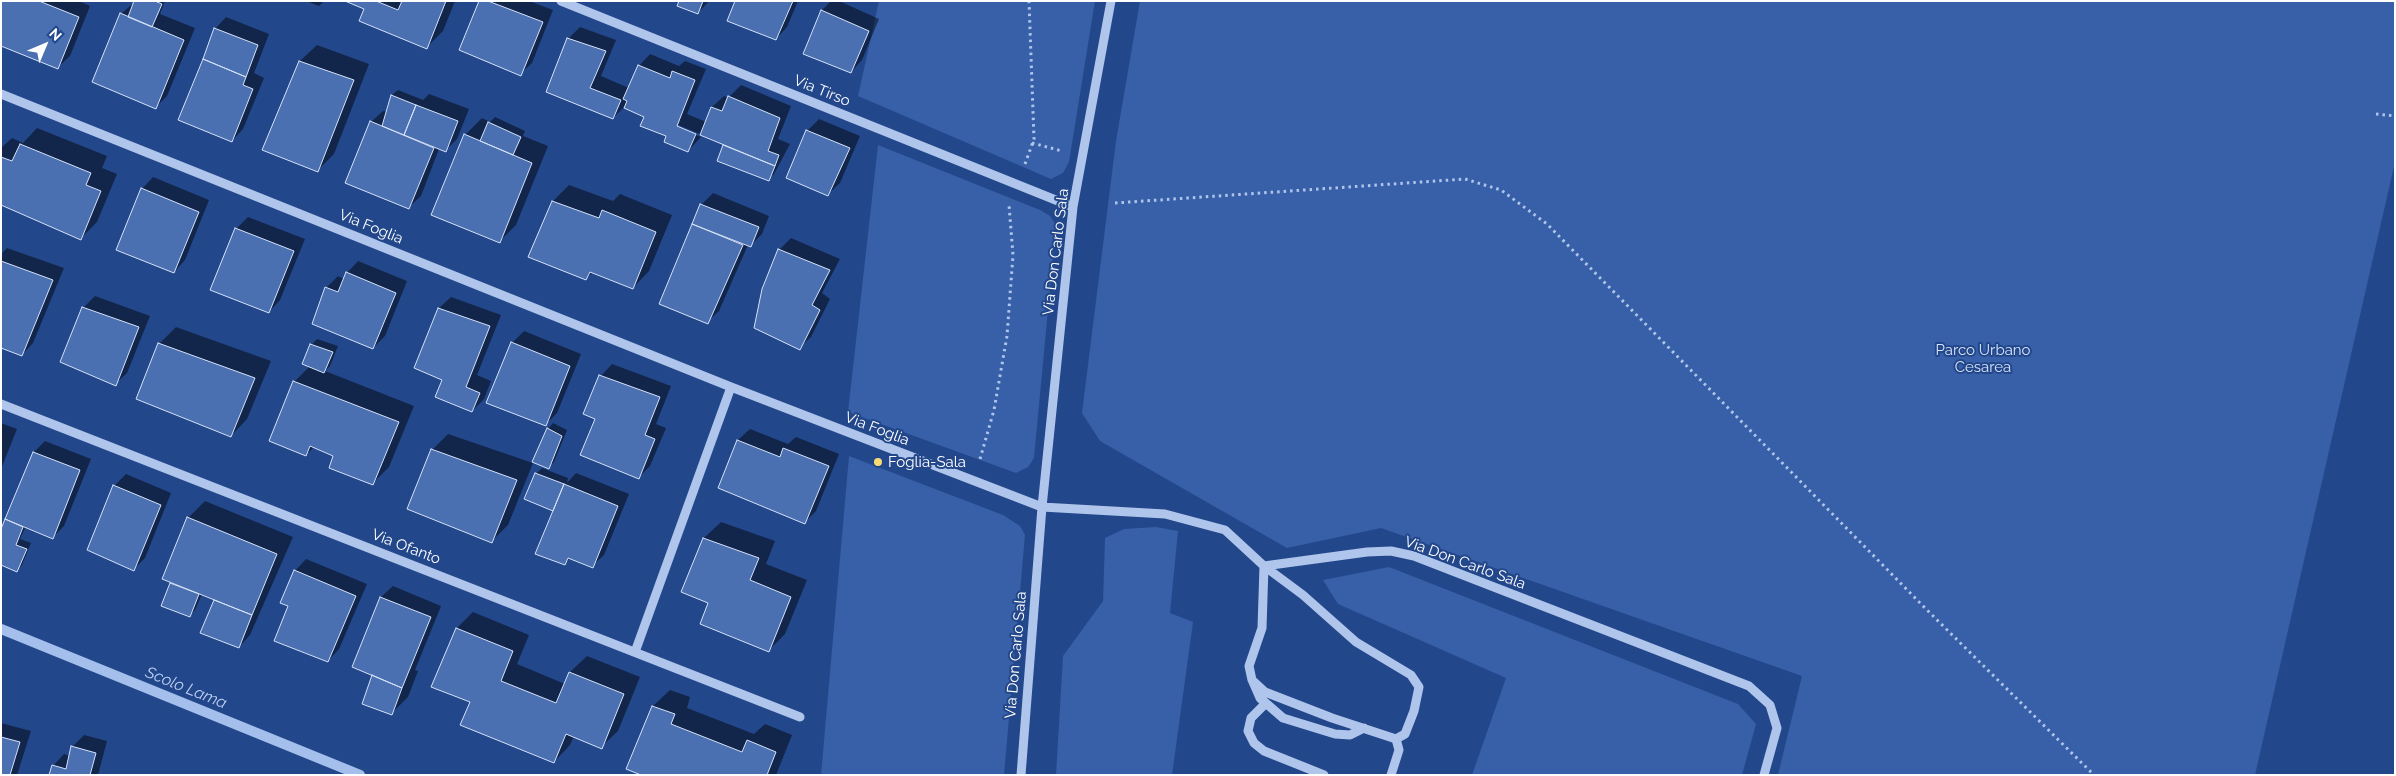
<!DOCTYPE html>
<style>
body{margin:0}
#map{position:relative;width:2396px;height:776px;overflow:hidden;background:#23478b;font-family:Raleway,sans-serif}
canvas{display:block}
.frame{position:absolute;inset:0;border:2px solid #fff;pointer-events:none}
.north{position:absolute;left:20px;top:20px;width:50px;height:50px;-webkit-text-stroke:4px #23478b;paint-order:stroke;rotate:45deg;font-size:14px;font-weight:700;line-height:20px;text-align:center;color:#fff}
.north::after{content:'';display:block;margin:auto;width:18px;height:22px;background:#fff;clip-path:polygon(50% 0,100% 100%,50% 72%,0 100%)}
</style>
<div id="map">
<canvas width="2396" height="776"></canvas>
<div class="frame"></div>
<div class="north">N</div>
</div>
<script>
const context = document.querySelector('canvas').getContext('2d');
context.lineJoin = 'round';
function paint(path, color) {
  context.fillStyle = color;
  context.fill(path, 'evenodd');
}
function toPath(rows) {
  const path = new Path2D();
  for (const r of rows) {
    path.moveTo(r[0], r[1]);
    for (let i = 2; i < r.length; i += 2) path.lineTo(r[i], r[i + 1]);
  }
  return path;
}
function stroke(path, color, width, dash) {
  context.strokeStyle = color;
  context.lineWidth = width;
  context.lineCap = dash ? 'butt' : 'round';
  context.setLineDash(dash || []);
  context.stroke(path);
}
function drawText(font, color, halo, rows, align = 'center') {
  context.font = font + ' Raleway,sans-serif';
  context.lineWidth = 4;
  context.setLineDash([]);
  context.textBaseline = 'middle';
  context.strokeStyle = halo;
  context.fillStyle = color;
  for (const [text, x, y, turn = 0] of rows) {
    context.save();
    context.translate(x, y);
    context.rotate((+turn || 0) * Math.PI / 180);
    context.textAlign = isNaN(turn) ? turn : align;
    if (halo) context.strokeText(text, 0, 0);
    context.fillText(text, 0, 0);
    context.restore();
  }
}
const green = toPath([
 [879,1,1095,1,1069,162,1063,173,1051,179,858,96],
 [1140,1,2395,1,2395,162,2255,775,1778,775,1802,676,1381,528,1287,548,1100,441,1082,413,1116,141],
 [878,145,1040,210,1050,216,1056,225,1034,458,1028,467,1016,473,848,412],
 [849,456,1003,515,1020,526,1025,535,1004,775,821,775],
 [1156,527,1178,531,1170,613,1193,622,1172,775,1056,775,1063,656,1103,601,1105,538,1124,529],
 [1389,567,1738,704,1756,724,1742,775,1472,775,1506,678,1338,604,1323,580]
]);
const shadow = toPath([
 [1,1,79,1,90,6,70,56,58,67],
 [136,1,165,1,160,14,195,28,167,96,156,107,121,14],
 [306,1,324,1,319,6],
 [348,1,455,1,443,31,427,47,366,8],
 [480,1,529,1,553,10,532,63,520,74],
 [680,1,709,1,698,13],
 [736,1,798,1,787,27,776,39],
 [831,1,839,1,879,19,862,60,851,72,805,53,822,10],
 [226,17,269,34,254,73,264,78,243,129,232,141,215,29],
 [580,27,616,40,601,76,629,88,639,66,650,54,679,66,685,61,706,69,687,114,706,122,712,107,724,96,728,98,741,85,791,106,778,139,790,144,774,174,768,180,724,146,726,145,676,124,676,127,701,137,688,151,645,116,624,107,613,118,547,91,569,38],
 [317,45,369,64,334,154,317,171,300,61],
 [398,90,423,100,429,94,469,109,457,139,445,151,439,149,421,196,409,207,371,122,383,111,388,112,392,95],
 [495,117,525,131,523,136,548,146,516,225,499,242,433,215,465,135,482,118,490,122],
 [819,119,860,136,840,183,828,194,807,131],
 [37,128,107,156,102,168,117,174,97,222,81,238,1,204,1,148,12,138,23,143],
 [153,177,209,200,185,260,174,272,142,189],
 [569,185,613,201,620,194,672,215,649,271,633,288,593,272,586,279,553,201],
 [713,193,769,216,762,234,750,246,748,245,719,311,707,322,661,303,701,205],
 [248,217,305,239,280,300,269,312,236,229],
 [791,238,840,259,822,293,830,299,811,337,799,348,763,289,780,249],
 [7,248,64,268,33,343,22,355,1,347,1,254],
 [358,261,407,281,385,336,373,348,326,288,338,276,344,279,347,273],
 [95,296,150,316,127,373,115,384,83,308],
 [451,297,501,315,477,375,491,381,484,399,472,411,444,379,415,367,439,308],
 [176,327,271,361,247,419,231,436,159,344],
 [524,331,581,354,557,413,545,425,512,343],
 [317,339,338,346,330,366,325,371,414,406,389,467,372,484,335,455,314,447,306,455,294,382,310,366,311,345],
 [612,364,671,386,656,424,666,428,650,466,638,478,596,418,601,376],
 [1,423,17,429,1,469],
 [553,423,567,430,554,462,549,467,548,429],
 [750,429,788,444,796,437,839,454,816,511,805,522,719,488,738,440],
 [448,434,533,463,508,525,491,542,432,450],
 [45,441,91,459,64,526,52,538,26,526,20,539,31,543,22,565,17,570,1,532,34,452],
 [542,468,568,478,567,483,576,473,629,494,604,555,592,566,571,557,564,564,556,506,536,474],
 [126,474,171,493,145,558,134,569,114,486],
 [205,501,293,537,250,635,239,647,202,633,215,599,202,594,195,610,189,616,162,605,172,582,188,518],
 [721,522,775,541,766,564,807,580,785,634,769,650,710,602,683,591,704,538],
 [306,559,367,584,339,649,328,661,290,605,295,571],
 [393,586,441,606,415,670,418,671,408,697,391,714,374,675,354,667,381,597],
 [473,612,529,635,517,664,565,684,570,672,587,656,640,677,618,731,601,747,574,736,570,745,554,762,471,702,433,687,457,628],
 [670,690,690,697,687,708,754,734,765,724,792,735,776,775,644,775,627,768,653,706],
 [1,723,31,731,17,775,1,775],
 [84,735,107,741,98,775,51,775,53,766,64,754,70,756,72,747]
]);
const stream = toPath([
 [1,629,360,775]
]);
const building = toPath([
 [1,1,39,1,79,17,58,69,1,46,1,1],
 [134,1,155,1,162,4,152,27,128,17,134,1],
 [345,1,376,1,398,10,402,1,446,1,427,49,359,21,364,9,345,1],
 [479,1,488,1,543,22,521,76,459,50,479,1],
 [679,1,703,1,698,14,677,6,679,1],
 [735,1,793,1,776,40,727,21,735,1],
 [821,10,869,31,851,73,803,54,821,10],
 [120,13,184,40,156,109,92,82,120,13],
 [214,28,258,45,246,77,203,59,214,28],
 [567,38,606,51,590,88,621,100,613,119,546,92,567,38],
 [203,59,246,77,243,85,253,89,232,142,178,120,203,59],
 [299,61,354,80,318,172,262,150,299,61],
 [638,65,670,78,672,71,695,80,677,126,696,134,688,152,664,142,666,136,640,126,644,117,624,108,627,101,623,99,638,65],
 [391,95,416,105,404,135,382,126,391,95],
 [728,96,780,118,768,151,779,155,775,166,700,135,711,107,722,111,728,96],
 [416,105,458,121,446,152,404,135,416,105],
 [370,121,434,148,409,209,345,183,370,121],
 [488,122,521,137,513,155,480,141,488,122],
 [806,130,850,148,828,196,786,178,806,130],
 [464,134,532,163,500,243,431,215,464,134],
 [20,144,91,173,86,185,101,191,81,240,1,205,1,157,12,161,20,144],
 [723,145,775,166,769,181,717,161,723,145],
 [141,188,199,212,174,273,116,250,141,188],
 [552,201,599,218,602,210,656,232,633,289,590,272,586,280,528,257,552,201],
 [700,204,759,227,751,247,692,224,700,204],
 [692,224,743,245,708,324,659,304,692,224],
 [235,228,294,251,269,313,210,290,235,228],
 [778,249,830,270,812,305,820,310,800,350,754,328,762,289,778,249],
 [1,261,53,280,22,356,1,348,1,261],
 [346,272,396,293,373,349,312,324,325,287,338,292,346,272],
 [82,307,139,327,116,386,60,362,82,307],
 [438,308,490,326,466,387,480,393,472,412,435,397,442,380,414,368,438,308],
 [511,342,570,366,546,426,486,403,511,342],
 [158,343,255,378,231,437,136,399,158,343],
 [310,344,333,352,324,373,302,364,310,344],
 [599,375,660,397,645,435,655,439,639,479,580,455,595,419,583,414,599,375],
 [293,381,399,422,373,485,329,468,333,456,310,446,306,456,269,441,293,381],
 [547,428,562,436,549,469,532,462,547,428],
 [737,440,780,457,783,448,829,466,805,524,718,488,737,440],
 [431,449,517,480,492,543,407,509,431,449],
 [33,452,80,470,53,539,5,519,33,452],
 [535,473,564,484,553,511,524,499,535,473],
 [564,484,618,506,593,568,568,558,565,565,535,554,564,484],
 [113,485,161,505,134,571,87,550,113,485],
 [187,517,277,554,252,615,162,579,187,517],
 [5,519,23,527,16,545,27,549,17,572,1,565,1,529,5,519],
 [703,538,759,558,750,580,791,597,769,652,700,624,708,603,681,592,703,538],
 [294,570,356,596,328,662,274,641,288,606,280,603,294,570],
 [170,583,199,594,190,617,161,606,170,583],
 [380,597,431,617,402,688,352,667,380,597],
 [214,600,252,615,239,648,200,633,214,600],
 [456,628,513,651,501,681,556,703,569,672,624,694,602,749,566,734,554,763,460,725,470,702,431,687,456,628],
 [372,675,402,688,392,715,362,704,372,675],
 [652,706,675,714,671,724,742,752,747,740,776,752,767,775,641,775,626,769,652,706],
 [1,737,20,742,10,775,1,775,1,737],
 [71,746,96,753,90,775,49,775,52,765,66,769,71,746]
]);
const path = toPath([
 [2376,114,2395,116],
 [1032,143,1062,151],
 [1025,164,1034,139,1029,1],
 [1115,203,1465,179,1501,190,1547,224,1928,611,2094,775],
 [980,459,994,410,1007,336,1013,255,1009,205]
]);
const minor = toPath([
 [561,1,1073,207],
 [1,94,731,387,1042,507,1165,514,1225,530,1264,566,1367,552,1391,551,1414,556,1749,686,1770,705,1777,728,1764,775],
 [1,404,800,717],
 [1264,566,1303,595,1356,642,1411,675,1419,687,1414,711,1405,734,1396,739,1332,718,1265,692,1252,680,1249,666,1262,628,1264,566],
 [635,652,731,387],
 [1253,682,1260,698,1283,718,1335,734,1350,735,1364,728],
 [1265,704,1251,718,1248,731,1254,743,1264,751,1324,775],
 [1021,775,1042,507,1073,207,1111,1],
 [1391,775,1399,750,1396,739]
]);
const markers = [
 [878,462,5,"#f6dc73"]
];
const streetNames = [
 ["Via Tirso",822,91,22],
 ["Via Foglia",371,227,22],
 ["Via Don Carlo Sala",1056,252,-83],
 ["Via Foglia",877,429,21],
 ["Via Ofanto",406,547,21],
 ["Via Don Carlo Sala",1465,563,20],
 ["Via Don Carlo Sala",1016,655,-85]
];
const parkNames = [
 ["Parco Urbano",1983,350],
 ["Cesarea",1983,367]
];
const poiNames = [
 ["Foglia-Sala",888,462]
];
const waterNames = [
 ["Scolo Lama",186,688,22]
];
paint(green, '#3760a8');
paint(shadow, '#0007');
stroke(stream, '#a4bfec', 10);
paint(building, '#4b70b2');
stroke(building, '#d5e2f8', 1);
stroke(path, '#b0c5eb', 3, [2.5, 4]);
stroke(minor, '#b0c5eb', 9);
for (const [x, y, r, color] of markers) {
  const dot = new Path2D();
  dot.arc(x, y, r, 0, 2 * Math.PI);
  context.fillStyle = color;
  context.fill(dot);
  stroke(dot, '#23478b', 2);
}
drawText('15px', '#fff', '#23478b', streetNames);
drawText('15px', '#d5e2f8', '#23478b', parkNames);
drawText('15px', '#fff', '#23478b', poiNames, 'left');
drawText('italic 16px', '#bcd0f2', '#23478b', waterNames);
</script>
